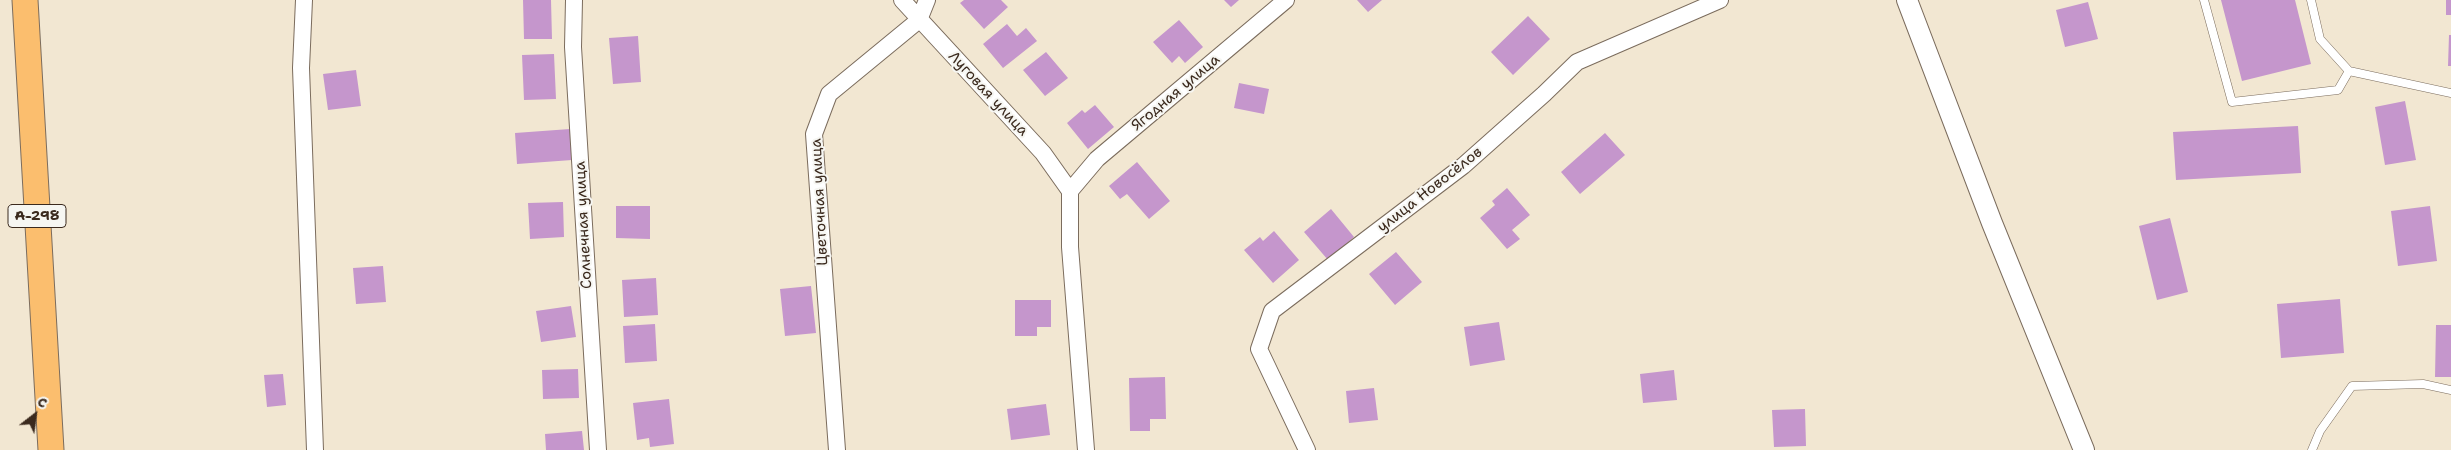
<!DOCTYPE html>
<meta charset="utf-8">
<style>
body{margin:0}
#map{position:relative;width:2451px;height:450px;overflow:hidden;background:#f2e7d2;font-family:"Shantell Sans",sans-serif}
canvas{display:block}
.north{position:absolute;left:10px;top:390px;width:50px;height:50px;-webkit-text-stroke:4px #f6f6f2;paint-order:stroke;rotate:30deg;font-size:14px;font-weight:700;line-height:20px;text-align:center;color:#3b2a1e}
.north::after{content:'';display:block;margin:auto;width:18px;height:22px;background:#3b2a1e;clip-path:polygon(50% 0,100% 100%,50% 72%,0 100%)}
</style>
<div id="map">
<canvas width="2451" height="450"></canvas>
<div class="north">С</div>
</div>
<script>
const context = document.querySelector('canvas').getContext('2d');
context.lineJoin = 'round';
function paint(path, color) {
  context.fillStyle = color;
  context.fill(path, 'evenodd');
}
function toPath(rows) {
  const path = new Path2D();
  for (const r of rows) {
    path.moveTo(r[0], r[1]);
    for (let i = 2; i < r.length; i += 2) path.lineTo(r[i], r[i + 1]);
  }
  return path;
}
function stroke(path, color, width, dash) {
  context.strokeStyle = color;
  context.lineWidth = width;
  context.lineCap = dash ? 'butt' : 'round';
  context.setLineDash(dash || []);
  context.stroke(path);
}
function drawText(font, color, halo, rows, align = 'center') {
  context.font = font + ' "Shantell Sans",sans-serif';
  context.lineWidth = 4;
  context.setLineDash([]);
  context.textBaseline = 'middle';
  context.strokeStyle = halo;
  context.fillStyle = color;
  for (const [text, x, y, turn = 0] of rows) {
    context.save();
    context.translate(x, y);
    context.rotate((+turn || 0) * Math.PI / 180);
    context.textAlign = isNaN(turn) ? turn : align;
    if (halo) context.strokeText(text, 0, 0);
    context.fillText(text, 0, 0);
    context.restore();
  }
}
const building = toPath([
 [523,0,551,0,552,39,524,39],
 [964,0,1001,0,1008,7,984,29,960,3],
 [1224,0,1239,0,1231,7],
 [1357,0,1382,0,1368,12],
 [2221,0,2295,0,2311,64,2242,81],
 [2446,0,2451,0,2451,15,2446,15],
 [2088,2,2098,39,2065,47,2056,10],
 [1528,16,1550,39,1513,75,1491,52],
 [1179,20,1203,47,1185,63,1179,56,1172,63,1153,42],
 [1007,24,1017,36,1026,28,1037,41,1003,68,983,44],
 [2449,35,2451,35,2451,66,2448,66],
 [638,36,641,82,613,84,609,38],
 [1046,52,1068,78,1045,96,1023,70],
 [554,54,556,99,524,100,522,55],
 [356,70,361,106,328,110,323,74],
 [1239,83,1269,89,1264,114,1234,108],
 [2405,101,2416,160,2385,165,2375,107],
 [1095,105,1114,127,1088,149,1067,123,1082,110,1085,113],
 [2298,126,2301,173,2176,180,2173,132],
 [570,129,572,160,517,164,515,133],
 [1605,133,1625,155,1580,194,1561,172],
 [1137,162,1170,201,1149,219,1127,194,1120,199,1109,186],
 [1507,188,1530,215,1512,230,1520,239,1507,249,1480,218,1495,205,1492,201],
 [563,202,564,237,530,239,528,203],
 [616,206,650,206,650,239,616,238],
 [2430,206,2437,261,2398,266,2391,211],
 [1331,209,1354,237,1328,260,1304,232],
 [2170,218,2188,292,2157,300,2139,226],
 [1274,231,1299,260,1273,283,1244,250,1260,237,1263,241],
 [1396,252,1422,282,1395,305,1369,274],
 [383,266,386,302,356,304,353,268],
 [656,278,658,315,624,317,622,280],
 [811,286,816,333,785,336,780,289],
 [2340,299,2344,353,2281,358,2277,304],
 [1015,300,1051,300,1051,327,1037,327,1037,336,1015,336],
 [571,306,576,337,541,342,536,311],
 [1499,322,1505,360,1470,366,1464,327],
 [655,324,657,361,625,363,623,326],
 [2436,325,2451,325,2451,377,2435,377],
 [578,369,579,398,543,399,542,370],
 [1674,370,1677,400,1643,403,1640,374],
 [283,374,286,405,267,407,264,375],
 [1165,377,1166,419,1150,419,1150,431,1130,431,1129,378],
 [1374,388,1378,420,1349,423,1346,391],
 [669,399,674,444,650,447,649,438,637,440,633,403],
 [1046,404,1050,435,1011,440,1007,409],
 [1805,409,1806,446,1774,447,1772,410],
 [582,431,584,450,546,450,545,434]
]);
const service = toPath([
 [2204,0,2232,102,2338,90,2349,71],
 [2311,0,2320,39,2349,71,2451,93],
 [2312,450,2320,431,2352,386,2423,384,2451,390]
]);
const minor = toPath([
 [304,0,301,68,315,450],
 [574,0,573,47,598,450],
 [902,0,1043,153,1070,191],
 [1070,191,1097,159,1286,0],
 [1070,191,1070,247,1086,450],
 [837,450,814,134,829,94,919,20,927,0],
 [1307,450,1259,349,1272,311,1463,166,1544,94,1577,62,1720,0]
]);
const tertiary = toPath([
 [1907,0,1992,223,2084,450]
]);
const primary = toPath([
 [25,0,51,450]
]);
const shields = [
 [37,216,58]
];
const shieldNames = [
 ["А-298",37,216]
];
const streetNames = [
 ["Ягодная улица",1176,93,-40],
 ["Луговая улица",988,94,47],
 ["улица Новосёлов",1430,190,-38],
 ["Цветочная улица",820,202,-93],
 ["Солнечная улица",584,225,-93]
];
paint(building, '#c596cc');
stroke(service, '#7b6c5d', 9);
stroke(minor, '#7b6c5d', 18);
stroke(tertiary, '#7b6c5d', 22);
stroke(primary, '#7b6c5d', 27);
stroke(service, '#fff', 8);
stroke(minor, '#fff', 16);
stroke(tertiary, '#fff', 20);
stroke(primary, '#fbbe6e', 25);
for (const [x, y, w] of shields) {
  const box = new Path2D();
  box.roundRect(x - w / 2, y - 11.5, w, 23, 4);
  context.fillStyle = '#f6f6f2';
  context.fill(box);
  stroke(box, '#3b2a1e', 1);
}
drawText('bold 14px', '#3b2a1e', null, shieldNames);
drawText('15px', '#3b2a1e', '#f6f6f2', streetNames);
</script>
